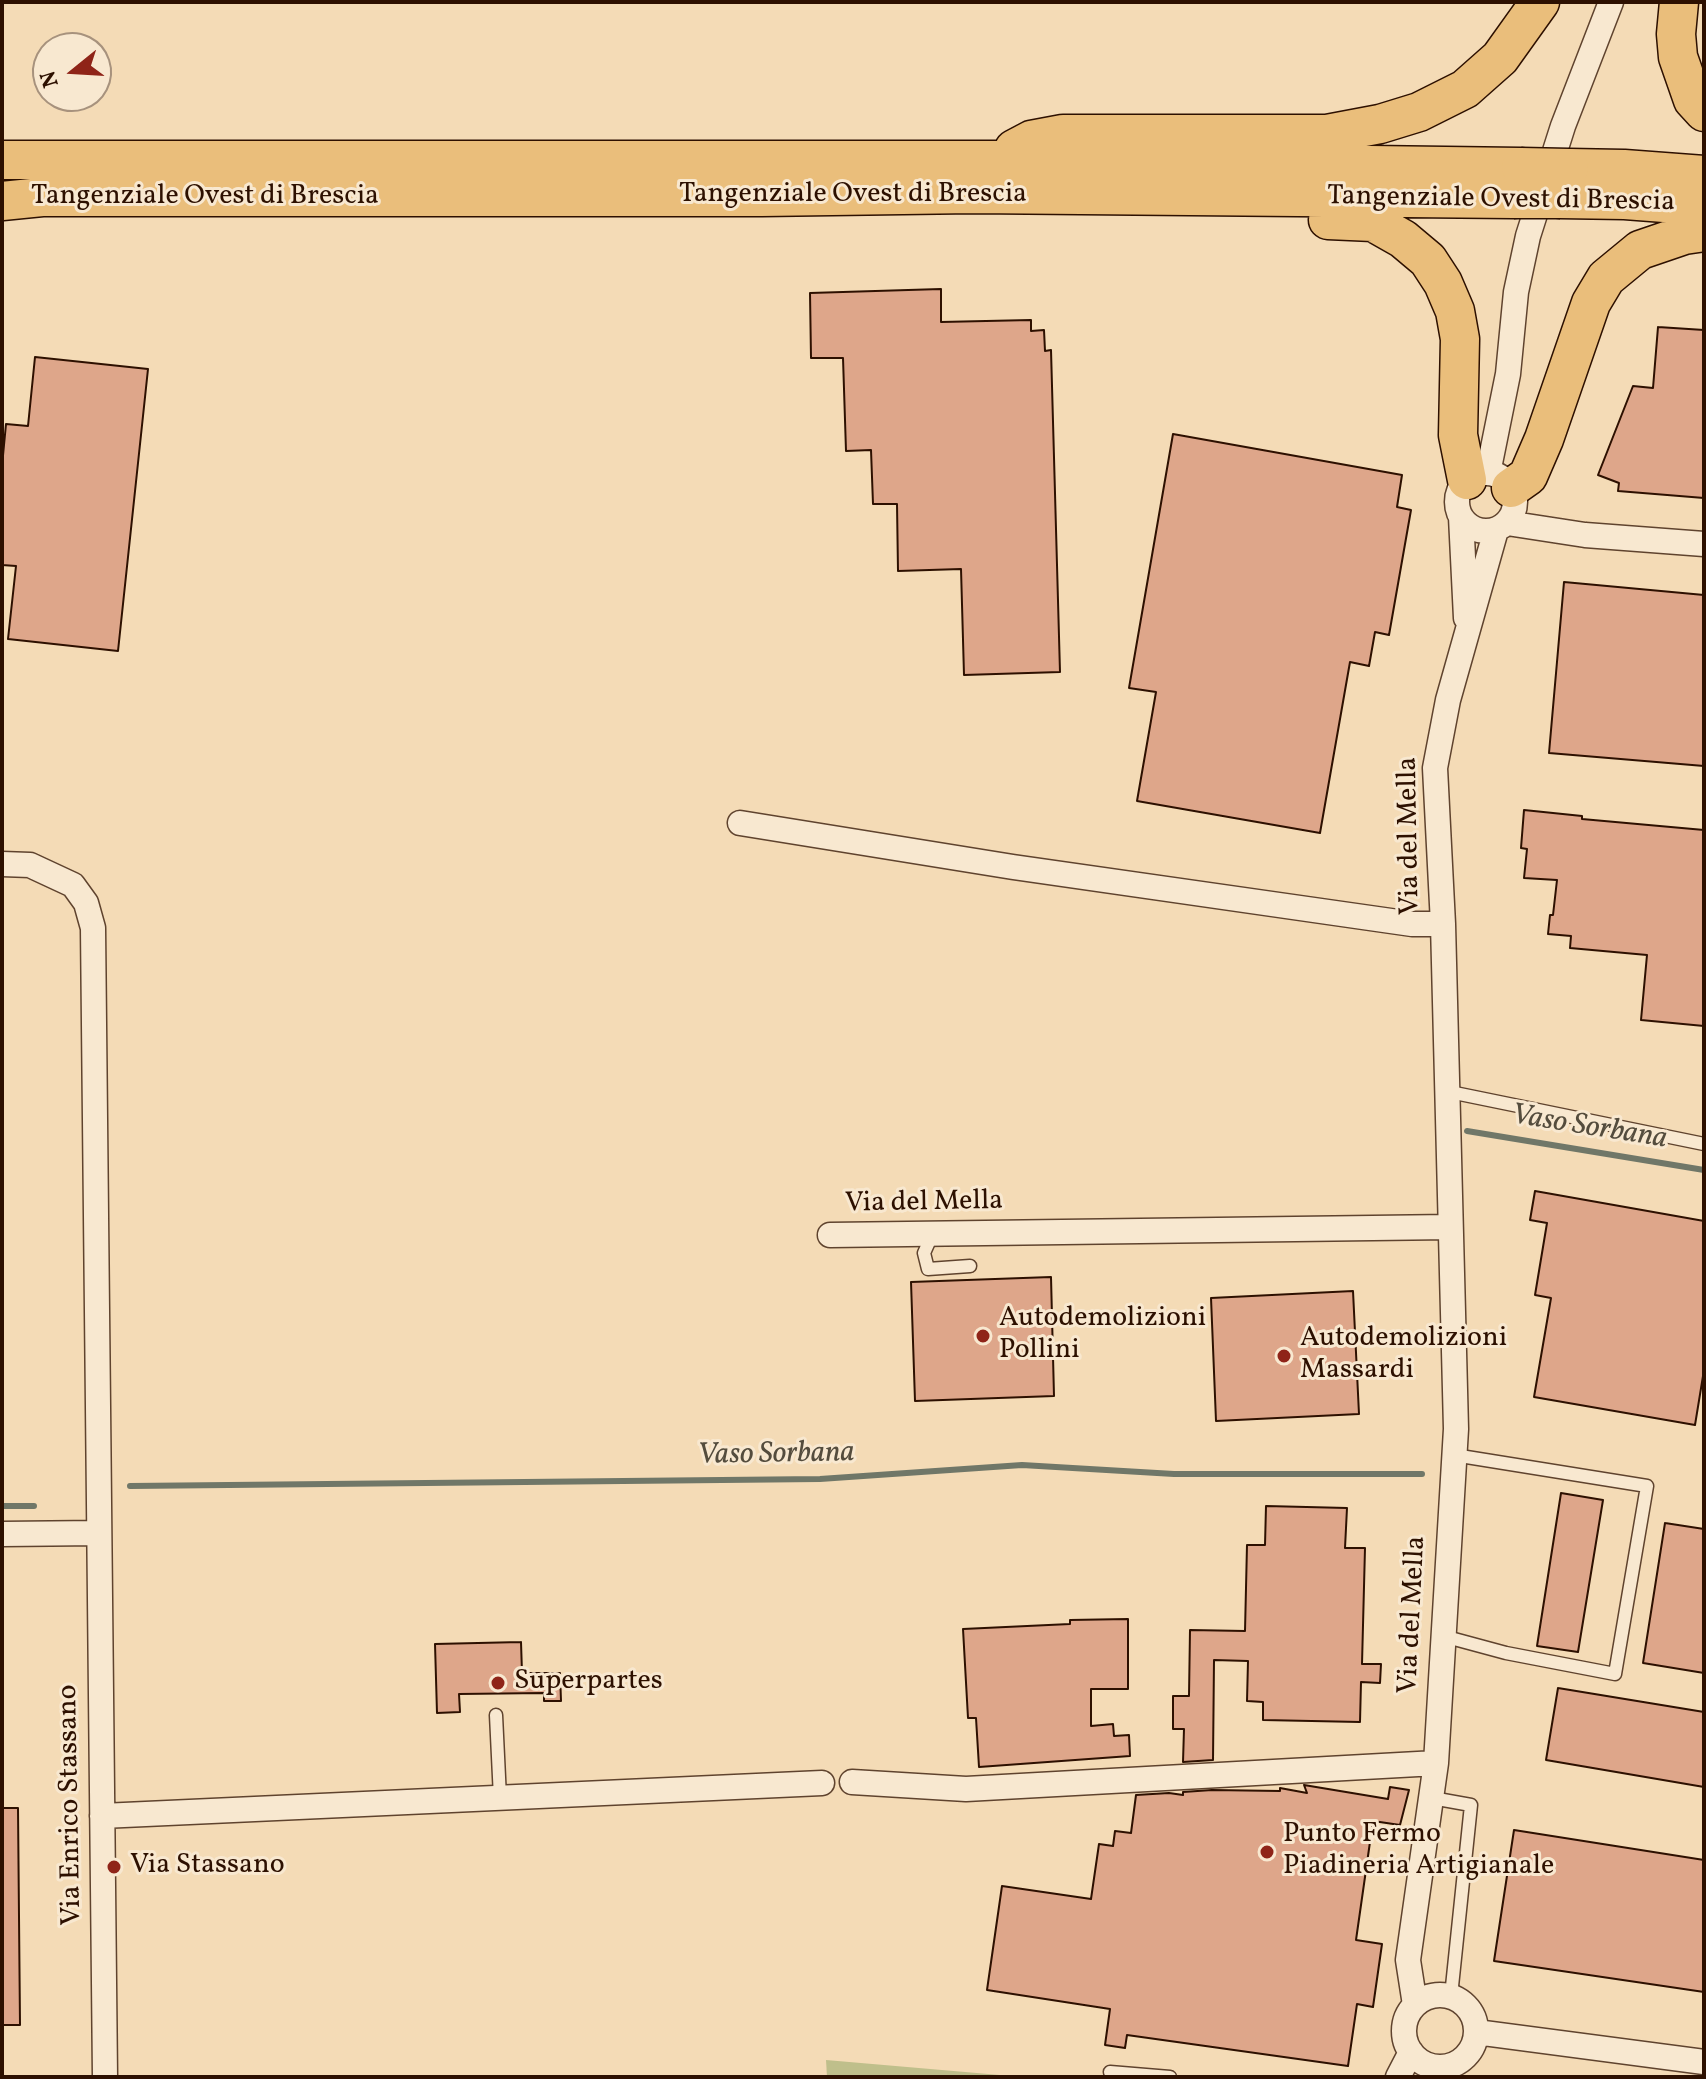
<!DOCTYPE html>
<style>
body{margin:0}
#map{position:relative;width:1706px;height:2079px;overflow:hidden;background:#f4dbb6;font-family:Vollkorn,serif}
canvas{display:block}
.frame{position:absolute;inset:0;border:4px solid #2d1000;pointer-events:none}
.north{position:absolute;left:32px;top:32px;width:80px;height:80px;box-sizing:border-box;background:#f8e8d0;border:2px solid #a7927d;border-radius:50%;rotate:252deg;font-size:22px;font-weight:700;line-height:32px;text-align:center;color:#2d1000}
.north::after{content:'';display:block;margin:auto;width:28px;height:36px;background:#8f2418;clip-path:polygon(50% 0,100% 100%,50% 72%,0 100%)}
</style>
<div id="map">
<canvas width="1706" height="2079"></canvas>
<div class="frame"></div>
<div class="north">N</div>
</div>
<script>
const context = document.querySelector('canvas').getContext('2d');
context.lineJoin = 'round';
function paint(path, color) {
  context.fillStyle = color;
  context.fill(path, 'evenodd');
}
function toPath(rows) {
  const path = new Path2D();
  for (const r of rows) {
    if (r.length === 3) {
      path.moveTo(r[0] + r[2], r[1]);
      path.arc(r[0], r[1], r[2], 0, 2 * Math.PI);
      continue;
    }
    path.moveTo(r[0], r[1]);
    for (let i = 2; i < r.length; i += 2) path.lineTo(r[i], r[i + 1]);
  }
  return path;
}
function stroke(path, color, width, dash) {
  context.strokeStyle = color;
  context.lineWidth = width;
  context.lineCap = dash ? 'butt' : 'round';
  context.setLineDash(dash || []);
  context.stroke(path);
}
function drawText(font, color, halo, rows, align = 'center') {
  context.font = font + ' Vollkorn,serif';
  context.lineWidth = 6;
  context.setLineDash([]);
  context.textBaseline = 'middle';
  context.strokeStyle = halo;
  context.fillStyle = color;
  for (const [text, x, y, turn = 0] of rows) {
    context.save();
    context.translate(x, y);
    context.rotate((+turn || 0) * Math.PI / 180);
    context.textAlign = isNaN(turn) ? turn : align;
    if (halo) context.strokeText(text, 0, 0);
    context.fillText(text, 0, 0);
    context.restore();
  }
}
const green = toPath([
 [826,2060,1023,2077,827,2077]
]);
const stream = toPath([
 [1467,1131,1704,1170],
 [130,1486,820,1479,1022,1465,1174,1474,1422,1474],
 [2,1506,34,1506]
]);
const building = toPath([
 [941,289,941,322,1031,320,1031,331,1044,330,1045,351,1051,350,1060,672,964,675,961,569,898,571,897,504,873,504,871,450,846,451,843,358,811,358,810,293,941,289],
 [1658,327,1704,330,1704,498,1618,491,1619,483,1598,475,1633,386,1653,388,1658,327],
 [35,357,148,369,118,651,8,639,16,566,2,565,2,466,6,424,28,426,35,357],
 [1173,434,1402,475,1397,507,1411,510,1389,635,1375,632,1369,666,1350,662,1320,833,1137,801,1156,692,1129,688,1173,434],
 [1564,582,1704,595,1704,766,1549,753,1564,582],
 [1524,810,1582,816,1582,819,1704,830,1704,1026,1641,1020,1647,955,1570,948,1571,936,1548,934,1550,915,1553,915,1557,880,1524,878,1527,849,1521,848,1524,810],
 [1535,1191,1704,1221,1704,1370,1695,1425,1534,1397,1551,1298,1535,1295,1547,1223,1530,1220,1535,1191],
 [1051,1277,1054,1396,915,1401,911,1282,1051,1277],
 [1353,1291,1359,1414,1216,1421,1211,1298,1353,1291],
 [1561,1493,1603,1500,1578,1652,1537,1646,1561,1493],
 [1266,1506,1347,1508,1345,1548,1365,1548,1362,1664,1381,1664,1380,1683,1361,1682,1360,1722,1263,1720,1263,1702,1247,1701,1248,1661,1214,1660,1213,1760,1183,1762,1184,1729,1173,1729,1173,1696,1189,1696,1190,1630,1245,1631,1247,1545,1265,1545,1266,1506],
 [1665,1523,1704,1529,1704,1673,1643,1663,1665,1523],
 [1128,1619,1128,1689,1091,1689,1091,1726,1113,1724,1114,1736,1129,1735,1130,1756,979,1767,976,1718,968,1718,963,1629,1070,1624,1070,1620,1128,1619],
 [521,1642,522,1673,560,1673,561,1701,544,1701,544,1693,459,1694,460,1712,437,1713,435,1644,521,1642],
 [1558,1688,1704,1712,1704,1787,1546,1760,1558,1688],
 [1304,1785,1388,1799,1390,1787,1409,1790,1400,1825,1373,1821,1356,1940,1382,1944,1373,2007,1357,2004,1348,2066,1127,2035,1125,2048,1105,2045,1110,2009,987,1990,1002,1886,1091,1899,1099,1844,1113,1846,1115,1831,1131,1833,1136,1795,1169,1793,1183,1795,1183,1792,1212,1790,1280,1791,1280,1788,1307,1793,1304,1785],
 [2,1808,18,1808,20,2025,2,2025,2,1808],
 [1514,1830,1704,1860,1704,1992,1494,1961,1514,1830]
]);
const lane = toPath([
 [1445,1091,1704,1144],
 [933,1233,924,1253,928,1269,970,1266],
 [1443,1636,1506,1653,1615,1674,1647,1486,1454,1455],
 [496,1715,500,1798],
 [1432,1798,1471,1805,1451,1996],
 [1110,2072,1170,2077]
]);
const street = toPath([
 [1488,473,1508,374,1516,292,1528,236,1563,126,1611,2],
 [1486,502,29],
 [1461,517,1466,618],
 [1507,523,1585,535,1704,544],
 [740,823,1013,867,1412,924,1443,924],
 [2,864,30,865,73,885,86,903,93,928,105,2077],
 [830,1235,1450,1227],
 [2,1534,99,1533],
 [852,1782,966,1789,1436,1763],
 [102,1816,822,1783],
 [1440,2031,36],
 [1415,2005,1408,1960,1436,1763,1456,1429,1443,924,1435,768,1448,700,1496,530],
 [1476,2032,1704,2062],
 [1398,2077,1411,2052]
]);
const primary = toPath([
 [1679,2,1676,34,1678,57,1693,100,1704,112],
 [1014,149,1031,140,1063,134,1327,134,1380,124,1419,112,1465,89,1500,58,1540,2],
 [2,160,994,160,1521,167],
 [1569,168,1624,169,1704,175],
 [1560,199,1625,200,1704,206],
 [2,201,42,197,762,197,973,194,1514,199],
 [1328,220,1373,222,1403,239,1428,260,1443,283,1455,311,1460,339,1458,435,1467,480],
 [1511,488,1528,476,1544,439,1591,303,1606,278,1640,250,1684,235,1704,232]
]);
const primaryBridge = toPath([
 [1521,167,1569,168],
 [1514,199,1560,199]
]);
const markers = [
 [983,1336,8,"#8f2418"],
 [1284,1356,8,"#8f2418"],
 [498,1683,8,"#8f2418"],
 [1267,1852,8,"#8f2418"],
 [114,1867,8,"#8f2418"]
];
const streetNames = [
 ["Tangenziale Ovest di Brescia",853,196],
 ["Tangenziale Ovest di Brescia",205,198],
 ["Tangenziale Ovest di Brescia",1501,201,1],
 ["Via del Mella",1411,836,-91],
 ["Via del Mella",924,1204,-1],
 ["Via del Mella",1414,1615,-87],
 ["Via Enrico Stassano",72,1805,-91]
];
const poiNames = [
 ["Autodemolizioni",999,1320],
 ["Pollini",999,1352],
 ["Autodemolizioni",1300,1340],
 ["Massardi",1300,1372],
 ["Superpartes",514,1683],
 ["Punto Fermo",1283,1836],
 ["Piadineria Artigianale",1283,1868],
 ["Via Stassano",130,1867]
];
const waterNames = [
 ["Vaso Sorbana",1589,1129,9],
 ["Vaso Sorbana",776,1456,-1]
];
paint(green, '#bfbf8b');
stroke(stream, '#707768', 6);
paint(building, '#dea68a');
stroke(building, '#2d1000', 2);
stroke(lane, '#5f432e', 15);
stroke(street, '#5f432e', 27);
stroke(primary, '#2d1000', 41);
stroke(lane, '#f8e8d0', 12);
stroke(street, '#f8e8d0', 24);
stroke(primary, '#eabe7b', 38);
stroke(primaryBridge, '#2d1000', 41, []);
stroke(primaryBridge, '#eabe7b', 38);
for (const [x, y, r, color] of markers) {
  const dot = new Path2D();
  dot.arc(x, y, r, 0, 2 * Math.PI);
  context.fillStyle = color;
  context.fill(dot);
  stroke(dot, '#f8e8d0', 3);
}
drawText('28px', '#2d1000', '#f8e8d0', streetNames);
drawText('28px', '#2d1000', '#f8e8d0', poiNames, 'left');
drawText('italic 30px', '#544c3d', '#f8e8d0', waterNames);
</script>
